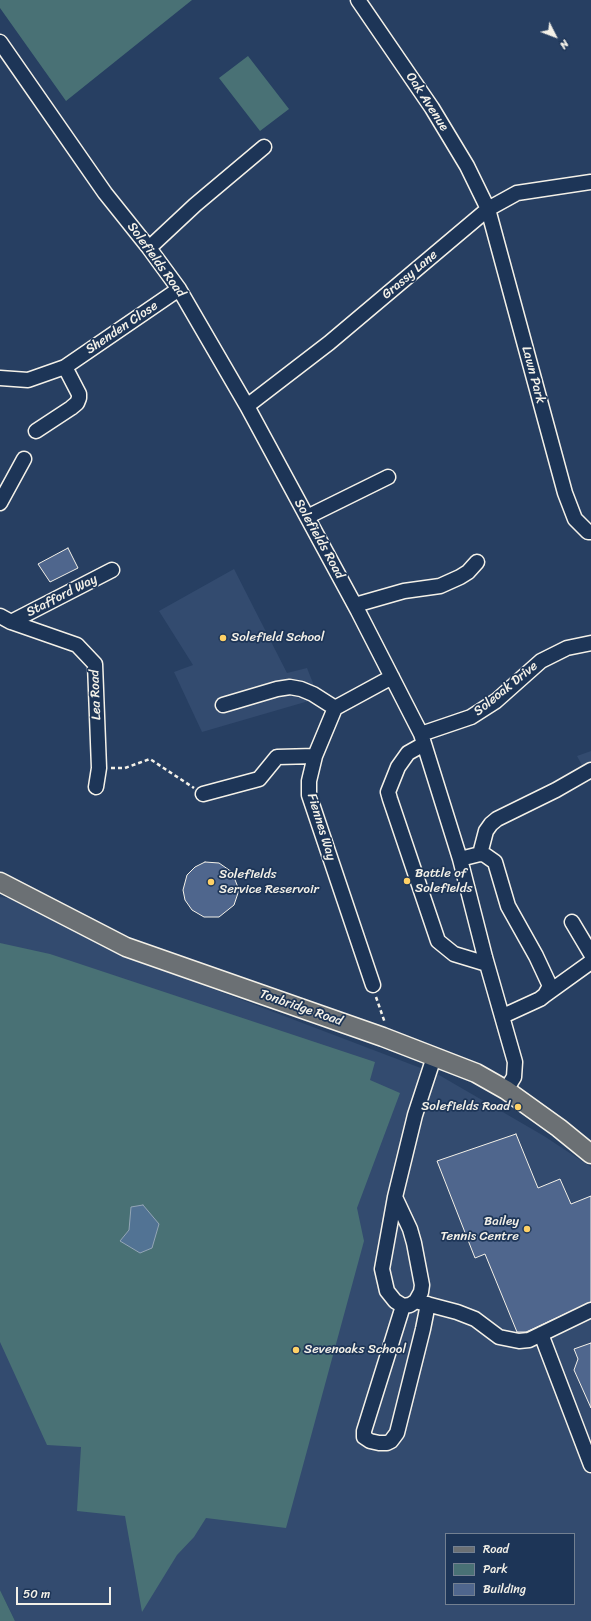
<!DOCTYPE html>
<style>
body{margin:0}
#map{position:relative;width:591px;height:1621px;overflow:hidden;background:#273f62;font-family:Sriracha,sans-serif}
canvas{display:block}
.legend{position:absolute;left:445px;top:1533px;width:130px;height:72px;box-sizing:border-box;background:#1d3557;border:1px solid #738091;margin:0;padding:5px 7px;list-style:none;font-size:12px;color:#f4f1e8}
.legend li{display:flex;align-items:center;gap:8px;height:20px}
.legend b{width:20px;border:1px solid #738091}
.north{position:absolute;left:535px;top:16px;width:40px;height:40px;-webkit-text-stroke:3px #1d3557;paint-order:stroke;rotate:132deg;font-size:11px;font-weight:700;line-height:16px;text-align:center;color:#f4f1e8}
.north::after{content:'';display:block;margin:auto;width:14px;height:18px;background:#f4f1e8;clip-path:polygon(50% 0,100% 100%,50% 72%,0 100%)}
.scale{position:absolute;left:16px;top:1587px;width:95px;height:18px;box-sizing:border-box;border:2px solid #f4f1e8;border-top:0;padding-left:5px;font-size:12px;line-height:14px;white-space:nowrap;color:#f4f1e8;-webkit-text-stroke:3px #1d3557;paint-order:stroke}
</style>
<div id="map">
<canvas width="591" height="1621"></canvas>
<ul class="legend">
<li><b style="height:5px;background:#6b7074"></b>Road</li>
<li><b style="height:11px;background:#497175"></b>Park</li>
<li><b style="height:11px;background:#4f668d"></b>Building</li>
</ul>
<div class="north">N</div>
<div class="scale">50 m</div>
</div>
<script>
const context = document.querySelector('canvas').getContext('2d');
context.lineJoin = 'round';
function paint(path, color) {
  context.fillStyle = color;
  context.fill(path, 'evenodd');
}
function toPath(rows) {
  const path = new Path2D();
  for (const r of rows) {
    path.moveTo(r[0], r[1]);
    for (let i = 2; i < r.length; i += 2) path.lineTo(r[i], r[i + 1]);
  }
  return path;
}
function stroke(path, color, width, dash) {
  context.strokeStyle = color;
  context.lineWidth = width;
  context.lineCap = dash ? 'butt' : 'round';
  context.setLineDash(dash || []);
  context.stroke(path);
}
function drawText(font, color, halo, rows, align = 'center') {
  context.font = font + ' Sriracha,sans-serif';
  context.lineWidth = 3.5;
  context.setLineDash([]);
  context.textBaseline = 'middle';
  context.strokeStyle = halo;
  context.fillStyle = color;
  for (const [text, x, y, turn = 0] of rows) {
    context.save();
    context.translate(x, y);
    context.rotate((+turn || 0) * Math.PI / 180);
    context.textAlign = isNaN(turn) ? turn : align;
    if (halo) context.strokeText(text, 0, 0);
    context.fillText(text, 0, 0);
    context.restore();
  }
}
const built = toPath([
 [234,569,287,673,307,668,319,698,202,732,174,672,193,665,159,611],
 [591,751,591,782,577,756],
 [0,897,13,899,124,955,439,1075,544,1136,591,1167,591,1621,15,1621,0,1590],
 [446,1534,574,1534,574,1604,446,1604]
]);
const green = toPath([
 [0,0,192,0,66,101,0,8],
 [248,56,289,109,260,131,219,78],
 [0,943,50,954,375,1062,370,1080,400,1093,357,1208,364,1241,286,1528,206,1518,194,1537,177,1555,142,1612,125,1516,77,1511,81,1447,47,1445,0,1342],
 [0,1590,15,1621,0,1621]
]);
const water = toPath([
 [143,1205,159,1224,152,1248,140,1253,120,1241,129,1230,131,1207,143,1205]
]);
const building = toPath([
 [68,548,78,568,50,582,38,564,68,548],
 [205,862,219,863,232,872,239,890,234,905,219,917,204,917,192,910,185,900,183,890,187,875,195,867,205,862],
 [516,1134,538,1188,560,1179,571,1204,591,1196,591,1302,526,1332,517,1332,485,1254,475,1258,437,1161,516,1134],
 [591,1343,591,1408,574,1370,578,1359,574,1349,591,1343]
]);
const path = toPath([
 [111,768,125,768,150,759,194,788],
 [376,997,385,1023]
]);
const minor = toPath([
 [358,0,432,108,467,166,488,209,565,493,575,519,588,532,591,532],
 [0,42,105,193,149,248,179,289,247,406,319,539,358,611,421,734,460,859,485,957,515,1062,514,1077,506,1090],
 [149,248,195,205,264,147],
 [0,378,28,380,65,367,179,289],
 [247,406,329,343,488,209,517,193,591,182],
 [36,431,71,408,77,403,79,398,79,394,65,367],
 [0,503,24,459],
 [307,517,388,477],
 [355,605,404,591,440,586,460,577,468,572,477,562],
 [0,616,11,622,77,645,95,664,99,768,96,787],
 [11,622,112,570],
 [223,705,277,689,290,687,301,689,313,694,335,708],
 [421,734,471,717,496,701,541,661,567,648,591,643],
 [424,744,408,753,398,767,388,792,390,799,438,941,454,954,487,964],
 [203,794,259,779,277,757,315,756],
 [480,854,486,831,491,824,497,819,556,790,591,770],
 [460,859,480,854,485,855,495,862,508,906,536,956,550,986,545,995,540,999,503,1016],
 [572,922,591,954],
 [373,985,309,795,309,781,315,756,335,708,392,677],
 [545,995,591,962],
 [395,1197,410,1229,414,1243,422,1285,421,1292,416,1301,410,1305,403,1306,395,1301,387,1291,382,1269,395,1197,415,1115,434,1057],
 [419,1302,457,1312,475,1319,499,1337,519,1341,529,1340,591,1310],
 [403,1306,364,1431,364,1437,370,1441,379,1443,387,1443,391,1441,397,1433,423,1329,428,1304],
 [541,1334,591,1465]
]);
const major = toPath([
 [0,882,126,947,383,1037,476,1073,506,1090,559,1128,591,1154]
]);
const markers = [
 [223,638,4,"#ffd166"],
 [407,881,4,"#ffd166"],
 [211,882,4,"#ffd166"],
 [518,1107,4,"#ffd166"],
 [527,1229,4,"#ffd166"],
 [296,1350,4,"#ffd166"]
];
const streetNames = [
 ["Oak Avenue",427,102,57],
 ["Solefields Road",156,260,54],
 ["Grassy Lane",410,275,-40],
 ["Shenden Close",122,328,-34],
 ["Lawn Park",533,375,75],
 ["Solefields Road",319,539,61],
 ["Stafford Way",62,596,-27],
 ["Soleoak Drive",506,689,-39],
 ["Lea Road",96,695,-92],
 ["Fiennes Way",321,827,73],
 ["Tonbridge Road",301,1008,19]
];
const poiNames = [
 ["Solefield School",231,638],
 ["Battle of",415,874],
 ["Solefields",415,889],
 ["Solefields",219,875],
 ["Service Reservoir",219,890],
 ["Solefields Road",510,1107,"right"],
 ["Bailey",519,1222,"right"],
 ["Tennis Centre",519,1237,"right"],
 ["Sevenoaks School",304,1350]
];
paint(built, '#334b6f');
paint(green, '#497175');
paint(water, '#527394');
stroke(water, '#93a5b6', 1);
paint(building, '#4f668d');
stroke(building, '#f4f1e8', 1);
stroke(minor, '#f4f1e8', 17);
stroke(major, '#f4f1e8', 21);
stroke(path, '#f4f1e8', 2.5, [4, 3]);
stroke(minor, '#1d3557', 14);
stroke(major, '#6b7074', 18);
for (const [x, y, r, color] of markers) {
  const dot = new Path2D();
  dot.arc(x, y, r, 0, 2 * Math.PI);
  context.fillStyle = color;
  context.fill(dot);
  stroke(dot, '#1d3557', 1.5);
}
drawText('13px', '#f4f1e8', '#1d3557', streetNames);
drawText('13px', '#f4f1e8', '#1d3557', poiNames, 'left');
</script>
